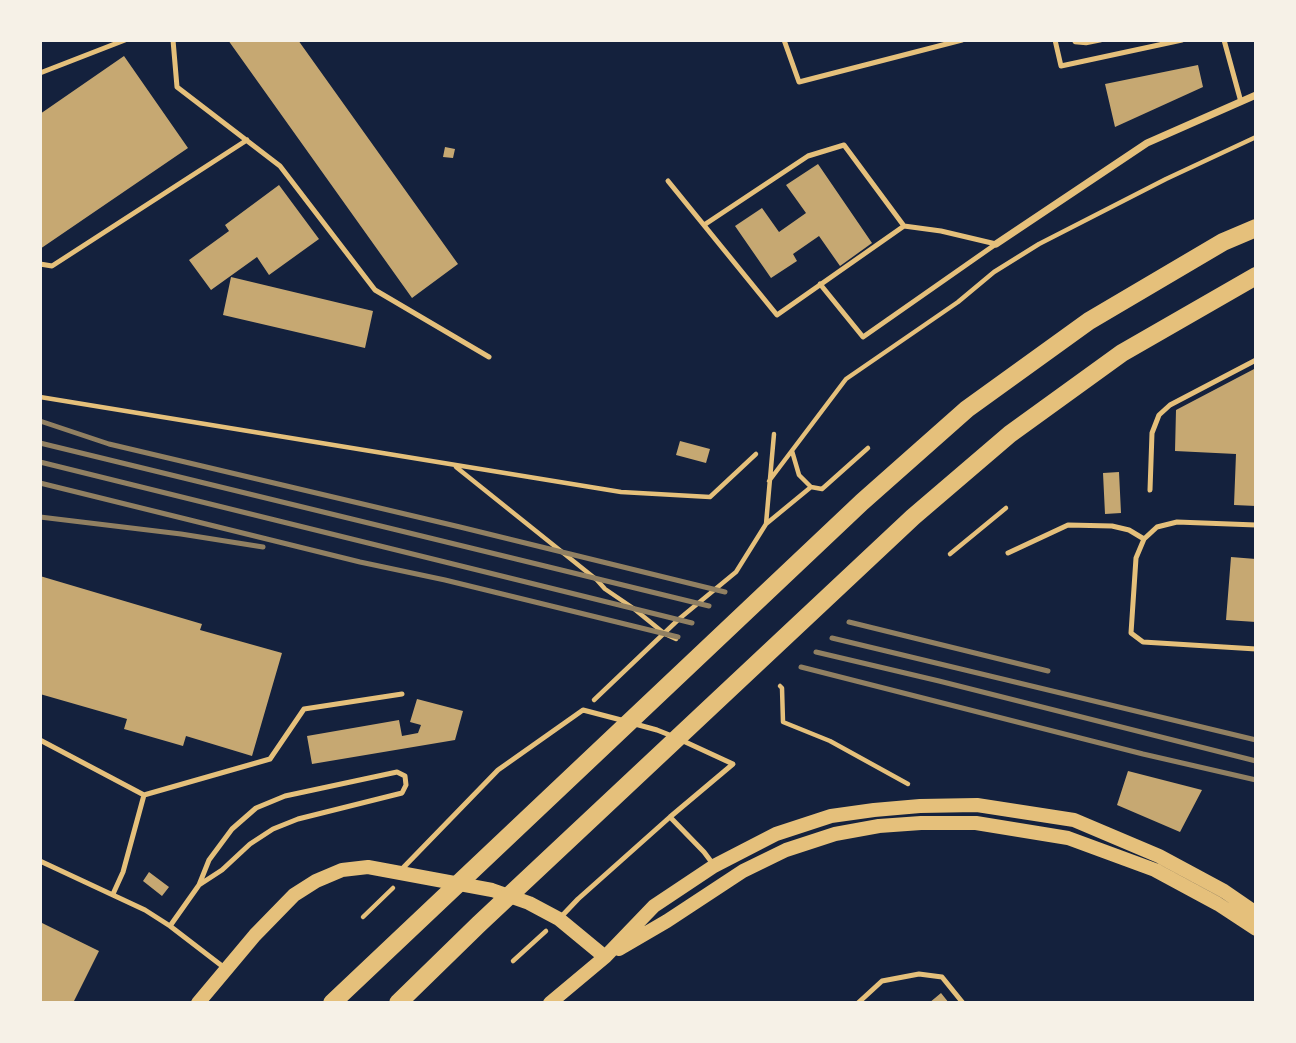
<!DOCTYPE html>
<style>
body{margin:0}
#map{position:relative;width:1296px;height:1043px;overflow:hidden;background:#14213d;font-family:"PT Sans Narrow",sans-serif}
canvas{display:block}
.frame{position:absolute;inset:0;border:42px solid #f6f1e7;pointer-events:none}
</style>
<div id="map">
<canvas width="1296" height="1043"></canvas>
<div class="frame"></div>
</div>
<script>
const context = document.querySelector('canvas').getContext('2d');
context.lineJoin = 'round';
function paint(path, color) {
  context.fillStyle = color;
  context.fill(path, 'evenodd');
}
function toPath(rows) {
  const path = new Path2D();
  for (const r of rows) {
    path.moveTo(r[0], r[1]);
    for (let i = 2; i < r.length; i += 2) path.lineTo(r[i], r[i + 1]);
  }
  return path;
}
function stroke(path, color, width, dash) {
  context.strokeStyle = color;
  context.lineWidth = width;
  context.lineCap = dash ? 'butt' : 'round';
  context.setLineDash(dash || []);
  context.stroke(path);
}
const building = toPath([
 [228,40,298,40,458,264,412,298],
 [124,56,188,148,40,249,40,114],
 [1198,65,1203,87,1115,127,1105,84],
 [445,147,455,149,453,158,443,157],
 [818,164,872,243,840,266,819,236,793,254,797,261,771,278,735,226,762,208,779,232,806,213,786,185],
 [279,185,319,239,269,275,257,257,211,290,189,260,229,231,225,225],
 [231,277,373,311,365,348,223,315],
 [1256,368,1256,506,1234,505,1236,454,1175,451,1176,410],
 [680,441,710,449,706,463,676,455],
 [1119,472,1121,513,1105,514,1103,473],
 [1231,557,1256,559,1256,622,1226,620],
 [40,576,202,624,200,630,282,653,252,756,186,736,183,746,124,729,127,719,40,694],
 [417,699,463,711,455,740,312,764,307,736,399,720,402,736,418,733,421,725,410,722],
 [1128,771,1202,790,1180,832,1117,805],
 [149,872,169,887,162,896,143,881],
 [40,922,99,951,73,1003,40,1003],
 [941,993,949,1003,929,1003]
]);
const path = toPath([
 [1074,40,1075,42,1086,43,1101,40],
 [40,397,621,492,710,497,756,454],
 [792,451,799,475,811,487,822,489,868,448],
 [456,467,597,580,605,589,633,608,665,634,676,639],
 [769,481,846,379,958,302,994,272,1039,244,1166,179,1256,137],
 [766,524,811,487],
 [950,554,1006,508],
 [780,686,782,688,783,722,830,741,908,784],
 [594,700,679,619,736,572,766,524,774,434],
 [363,917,393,888],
 [513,961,546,931]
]);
const service = toPath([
 [173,40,177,87,280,166,375,290,489,357],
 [784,40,799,82,962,40],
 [1055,40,1061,66,1182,40],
 [1224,40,1241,102],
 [40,73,125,40],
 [668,181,777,315,904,226,941,231,996,244],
 [704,225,808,156,844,145,904,226],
 [40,264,52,266,247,140],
 [820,284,863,337,996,244],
 [1150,490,1152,433,1159,415,1170,405,1256,360],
 [1256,525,1177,522,1157,527,1144,539,1136,558,1131,633,1143,642,1256,649],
 [1008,553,1068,525,1112,526,1129,530,1144,539],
 [635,724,657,730,672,736],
 [40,740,144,795,123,872,113,894],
 [144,795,270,759,304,709,402,694],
 [670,817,704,852,713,864],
 [40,861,145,910,170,926,226,969],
 [400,871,498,770,583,710,625,721],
 [559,919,578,899,670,817,733,764,681,740],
 [170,926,199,885,222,870,250,844,273,829,298,819,402,793,406,785,405,776,397,772,285,796,256,808,232,829,209,860,199,885],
 [858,1003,882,981,919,974,942,977,963,1003]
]);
const minor = toPath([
 [996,244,1147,143,1256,95]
]);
const secondary = toPath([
 [619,949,667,921,743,871,786,850,835,834,879,826,921,823,976,823,1068,838,1155,870,1218,904,1256,929],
 [198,1003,255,935,294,895,316,881,342,870,368,867,492,890,529,903,559,919,605,957],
 [550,1003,605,957,654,906,714,866,776,834,831,816,874,810,920,806,977,805,1074,820,1159,856,1224,891,1256,913]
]);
const primary = toPath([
 [332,1003,862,502,967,409,1089,321,1223,242,1256,228],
 [398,1003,479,924,913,517,1010,434,1122,353,1256,276]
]);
const rail = toPath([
 [40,421,109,444,460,527,725,592],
 [40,443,709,606],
 [40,462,692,623],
 [40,483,360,562,445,580,678,637],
 [40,517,181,534,263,547],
 [849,622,1048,671],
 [832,638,1256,740],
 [816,652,939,681,1256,761],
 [801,667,1143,754,1256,780]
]);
paint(building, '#c6a872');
stroke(path, '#e5c07b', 4.5);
stroke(service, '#e5c07b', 5);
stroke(minor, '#e5c07b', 7);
stroke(secondary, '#e5c07b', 14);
stroke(primary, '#e5c07b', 18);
stroke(rail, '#918062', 5);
</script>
